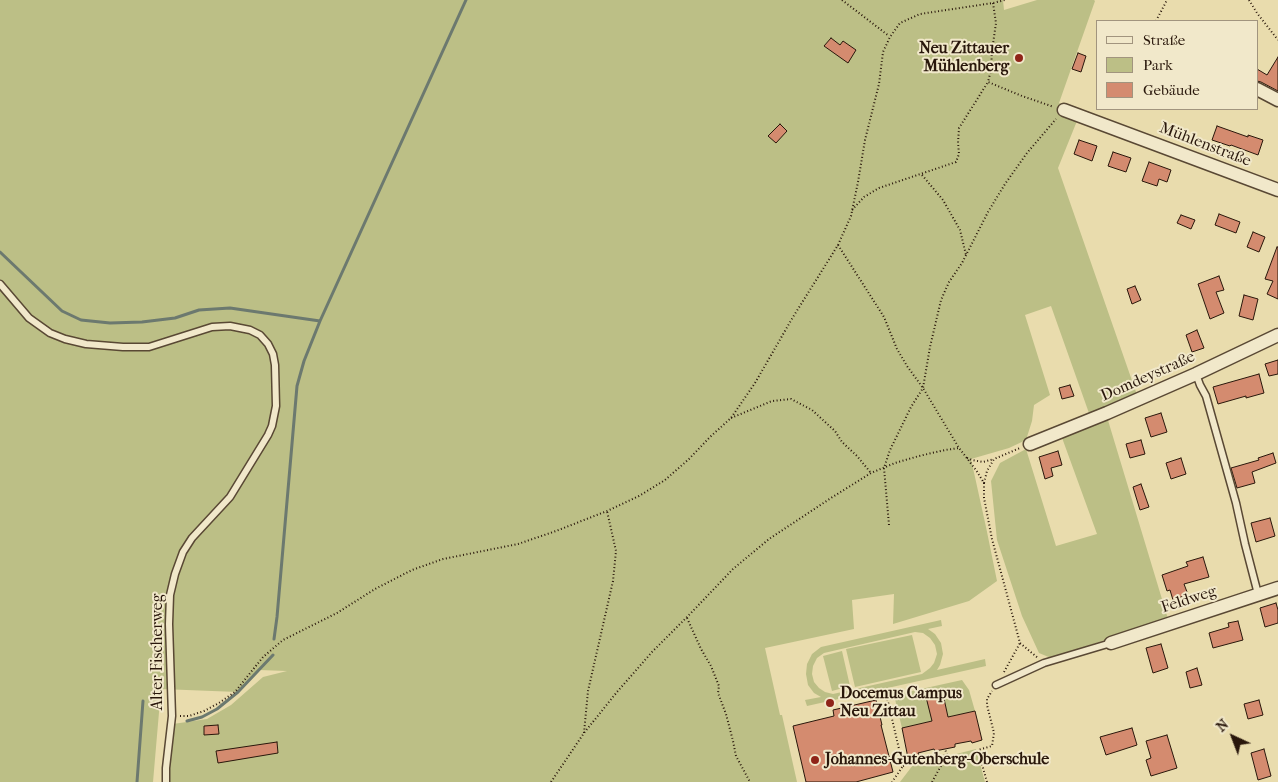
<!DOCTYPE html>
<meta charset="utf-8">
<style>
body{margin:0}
#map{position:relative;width:1278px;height:782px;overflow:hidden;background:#e9dcad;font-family:"IM FELL French Canon",serif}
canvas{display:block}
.legend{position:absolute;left:1096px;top:20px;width:162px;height:90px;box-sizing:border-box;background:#f1e8ca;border:1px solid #a1947e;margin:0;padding:6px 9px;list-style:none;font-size:15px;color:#29170b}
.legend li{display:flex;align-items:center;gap:10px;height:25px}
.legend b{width:25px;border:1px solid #a1947e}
.north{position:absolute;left:1208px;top:712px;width:50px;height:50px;-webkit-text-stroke:4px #f1e8ca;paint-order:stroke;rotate:317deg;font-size:14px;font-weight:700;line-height:20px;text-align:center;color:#29170b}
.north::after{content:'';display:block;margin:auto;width:18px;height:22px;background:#29170b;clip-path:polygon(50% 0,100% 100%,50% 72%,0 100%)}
</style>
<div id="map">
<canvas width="1278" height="782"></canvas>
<ul class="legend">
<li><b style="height:6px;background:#f1e8ca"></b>Straße</li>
<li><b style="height:14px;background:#bcbf86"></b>Park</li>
<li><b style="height:14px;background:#d48b6f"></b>Gebäude</li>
</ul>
<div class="north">N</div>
</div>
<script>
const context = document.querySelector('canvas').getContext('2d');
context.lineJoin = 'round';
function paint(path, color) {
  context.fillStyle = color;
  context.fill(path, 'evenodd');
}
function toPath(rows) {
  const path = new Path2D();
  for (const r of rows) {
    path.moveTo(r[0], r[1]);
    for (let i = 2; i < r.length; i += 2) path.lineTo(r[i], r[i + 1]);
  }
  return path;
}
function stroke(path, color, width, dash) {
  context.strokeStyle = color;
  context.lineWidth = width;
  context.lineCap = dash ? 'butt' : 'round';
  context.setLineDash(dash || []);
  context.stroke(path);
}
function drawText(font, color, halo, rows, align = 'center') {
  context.font = font + ' "IM FELL French Canon",serif';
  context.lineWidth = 4;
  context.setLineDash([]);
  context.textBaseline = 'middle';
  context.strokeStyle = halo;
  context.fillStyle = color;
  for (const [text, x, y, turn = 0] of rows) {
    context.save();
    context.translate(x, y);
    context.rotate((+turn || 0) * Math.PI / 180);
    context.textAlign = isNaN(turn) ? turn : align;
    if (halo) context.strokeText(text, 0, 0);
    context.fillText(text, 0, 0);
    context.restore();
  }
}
const green = toPath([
 [0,0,1003,0,1004,10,1037,0,1094,0,1095,1,1059,103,1081,111,1058,168,1137,395,1090,416,1051,306,1025,315,1050,395,1034,405,1032,421,1026,440,1009,448,971,459,986,527,997,581,969,601,893,624,894,594,852,600,854,629,765,648,780,715,782,715,797,782,170,782,170,762,173,724,207,719,231,705,263,677,287,671,259,670,238,692,161,689,153,782,0,782],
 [1107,417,1168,619,1051,658,1039,653,1022,616,997,540,991,481,1000,463,1026,449,1056,546,1097,534,1061,435],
 [941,620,942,626,928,629,935,634,941,643,943,654,940,665,937,670,985,659,986,666,807,706,805,700,821,697,814,693,808,685,806,674,807,664,812,654,821,647],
 [915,632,923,633,930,638,935,645,937,654,934,663,930,668,922,674,833,694,825,692,819,688,814,682,812,674,813,666,817,658,824,653],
 [912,635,921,672,855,687,846,649],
 [842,651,850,686,832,691,823,656],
 [962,680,969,690,975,711,948,717,943,694,927,697,932,721,902,728,894,695],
 [976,749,985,782,900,782,913,765]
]);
const stream = toPath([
 [0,252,62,311,81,320,110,323,142,322,175,318,199,310,230,308,320,321],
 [274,639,277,617,297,386,304,361,320,321,466,0],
 [187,721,202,717,217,709,238,692,273,655],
 [137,782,143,701]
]);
const building = toPath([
 [831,38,840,45,843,41,856,50,848,63,824,46,831,38],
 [1078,53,1086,56,1081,72,1072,69,1078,53],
 [1278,57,1278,91,1261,82,1257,81,1257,69,1267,75,1278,57],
 [780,124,787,131,776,143,768,136,780,124],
 [1217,126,1248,137,1248,135,1263,140,1258,155,1231,145,1230,146,1212,140,1217,126],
 [1079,140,1097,146,1092,161,1074,154,1079,140],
 [1113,152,1131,158,1126,172,1108,166,1113,152],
 [1149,162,1171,170,1167,182,1159,179,1157,186,1142,181,1149,162],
 [1219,214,1240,222,1236,233,1215,225,1219,214],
 [1181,215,1195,220,1191,229,1177,223,1181,215],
 [1253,232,1265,237,1259,252,1247,247,1253,232],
 [1277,247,1278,247,1278,299,1267,294,1273,281,1265,279,1277,247],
 [1219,276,1224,290,1216,292,1224,313,1210,319,1198,284,1219,276],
 [1135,286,1141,300,1132,304,1127,289,1135,286],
 [1244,295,1258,299,1253,320,1239,316,1244,295],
 [1197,330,1204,348,1192,352,1186,335,1197,330],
 [1278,360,1278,374,1269,376,1265,364,1278,360],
 [1259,374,1264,393,1246,398,1246,396,1218,404,1213,387,1259,374],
 [1070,385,1074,396,1062,399,1059,388,1070,385],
 [1161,413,1167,432,1151,437,1145,418,1161,413],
 [1141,440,1145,454,1130,458,1126,444,1141,440],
 [1058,451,1062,465,1051,468,1053,476,1045,479,1039,457,1058,451],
 [1273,453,1276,463,1252,472,1255,483,1237,488,1231,468,1259,460,1258,458,1273,453],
 [1181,458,1186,474,1171,479,1166,463,1181,458],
 [1141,484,1149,507,1140,510,1133,487,1141,484],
 [1270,518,1275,536,1256,542,1251,523,1270,518],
 [1203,557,1209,577,1184,584,1187,592,1185,593,1186,595,1173,600,1170,590,1167,591,1162,575,1188,566,1186,562,1203,557],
 [1276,603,1278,610,1278,623,1265,627,1260,608,1276,603],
 [1238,621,1243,640,1213,648,1209,633,1229,627,1228,623,1238,621],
 [1161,644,1168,668,1153,673,1146,648,1161,644],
 [1197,668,1202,685,1190,688,1186,672,1197,668],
 [943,694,948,717,975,711,982,740,972,743,971,741,955,744,955,747,935,751,934,749,918,753,919,755,908,758,902,728,932,721,926,697,943,694],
 [876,700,882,725,881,725,893,772,856,782,806,782,793,726,834,716,833,710,876,700],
 [1259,700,1263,715,1248,719,1244,704,1259,700],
 [218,725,219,734,204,735,204,726,218,725],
 [1132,728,1137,745,1106,755,1100,737,1132,728],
 [1167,735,1177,768,1151,776,1146,760,1151,758,1146,741,1167,735],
 [277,742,278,753,218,763,216,751,277,742],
 [1264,749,1271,776,1258,780,1251,753,1264,749]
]);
const path = toPath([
 [842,0,889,36],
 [1249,0,1257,13,1278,40],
 [993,3,996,23,992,51,991,70,988,82,1022,96,1054,107],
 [1156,21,1167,0],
 [922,175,943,200,960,230,966,255],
 [852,210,864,197,879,188,956,162,959,154,958,143,959,128,988,82],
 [838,245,884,317,897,349,907,366,923,388,959,448,976,470,984,483,984,498,992,539,1020,643,1038,658],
 [731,418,772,401,791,399,812,410,835,431,842,442,857,456,871,473],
 [967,458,972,460,983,462,994,459],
 [984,483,987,471,994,459,1020,448],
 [889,525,884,468,890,450,911,407,923,388,930,347,941,300,949,282,962,263,988,212,1005,184,1027,153,1056,119],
 [687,618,701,649,711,666,719,686,718,693,726,714,733,741,736,756,750,782],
 [1004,672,1020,643],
 [885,689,903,766,892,782],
 [180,716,189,716,204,711,219,703,235,692,263,657,283,640,337,613,375,589,412,570,443,559,518,544,556,531,607,511,639,496,665,480,689,459,710,437,731,418,755,383,793,317,838,245,851,216,858,182,865,140,879,84,883,52,890,37,900,23,920,14,993,3,1005,0],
 [584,733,588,691,613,581,616,551,607,511],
 [903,766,947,755,945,749],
 [551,782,584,733,617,692,652,652,690,614,733,569,769,539,831,498,871,473,895,463,919,456,945,450,959,448],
 [932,782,947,755],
 [987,782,978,750,992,746,994,733,987,705,987,699,992,691]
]);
const lane = toPath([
 [0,284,29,318,50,333,65,339,86,344,123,347,149,347,212,327,230,326,250,330,260,335,268,344,273,354,275,365,276,406,272,426,268,435,230,497,192,538,183,552,175,574,170,595,169,624,172,716,166,768,166,782],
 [1196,374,1200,385,1206,396,1236,503,1245,544,1258,594],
 [996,685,1044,663,1111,643]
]);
const street = toPath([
 [1257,89,1278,100],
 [1064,110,1278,190],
 [1030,444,1107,413,1196,374,1278,335],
 [1111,643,1278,588]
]);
const markers = [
 [1019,58,5,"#8f2418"],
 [830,703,5,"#8f2418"],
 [815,760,5,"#8f2418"]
];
const poiNames = [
 ["Neu Zittauer",1009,49,"right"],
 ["Mühlenberg",1009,67,"right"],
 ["Docemus Campus",840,694],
 ["Neu Zittau",840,712],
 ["Johannes-Gutenberg-Oberschule",825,760]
];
const streetNames = [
 ["Mühlenstraße",1205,145,21],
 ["Domdeystraße",1148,377,-24],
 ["Feldweg",1189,600,-18],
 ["Alter Fischerweg",158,652,-90]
];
paint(green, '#bcbf86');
stroke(stream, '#6c796f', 3);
paint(building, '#d48b6f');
stroke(building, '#29170b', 1);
stroke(lane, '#594834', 9);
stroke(street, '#594834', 15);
stroke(path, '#29170b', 2, [1, 2.5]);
stroke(lane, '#f1e8ca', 6);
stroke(street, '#f1e8ca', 12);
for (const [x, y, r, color] of markers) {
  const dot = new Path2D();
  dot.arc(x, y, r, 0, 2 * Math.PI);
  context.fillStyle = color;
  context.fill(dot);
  stroke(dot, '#f1e8ca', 2);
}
drawText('bold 16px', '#29170b', '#f1e8ca', poiNames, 'left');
drawText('16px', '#29170b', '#f1e8ca', streetNames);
</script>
